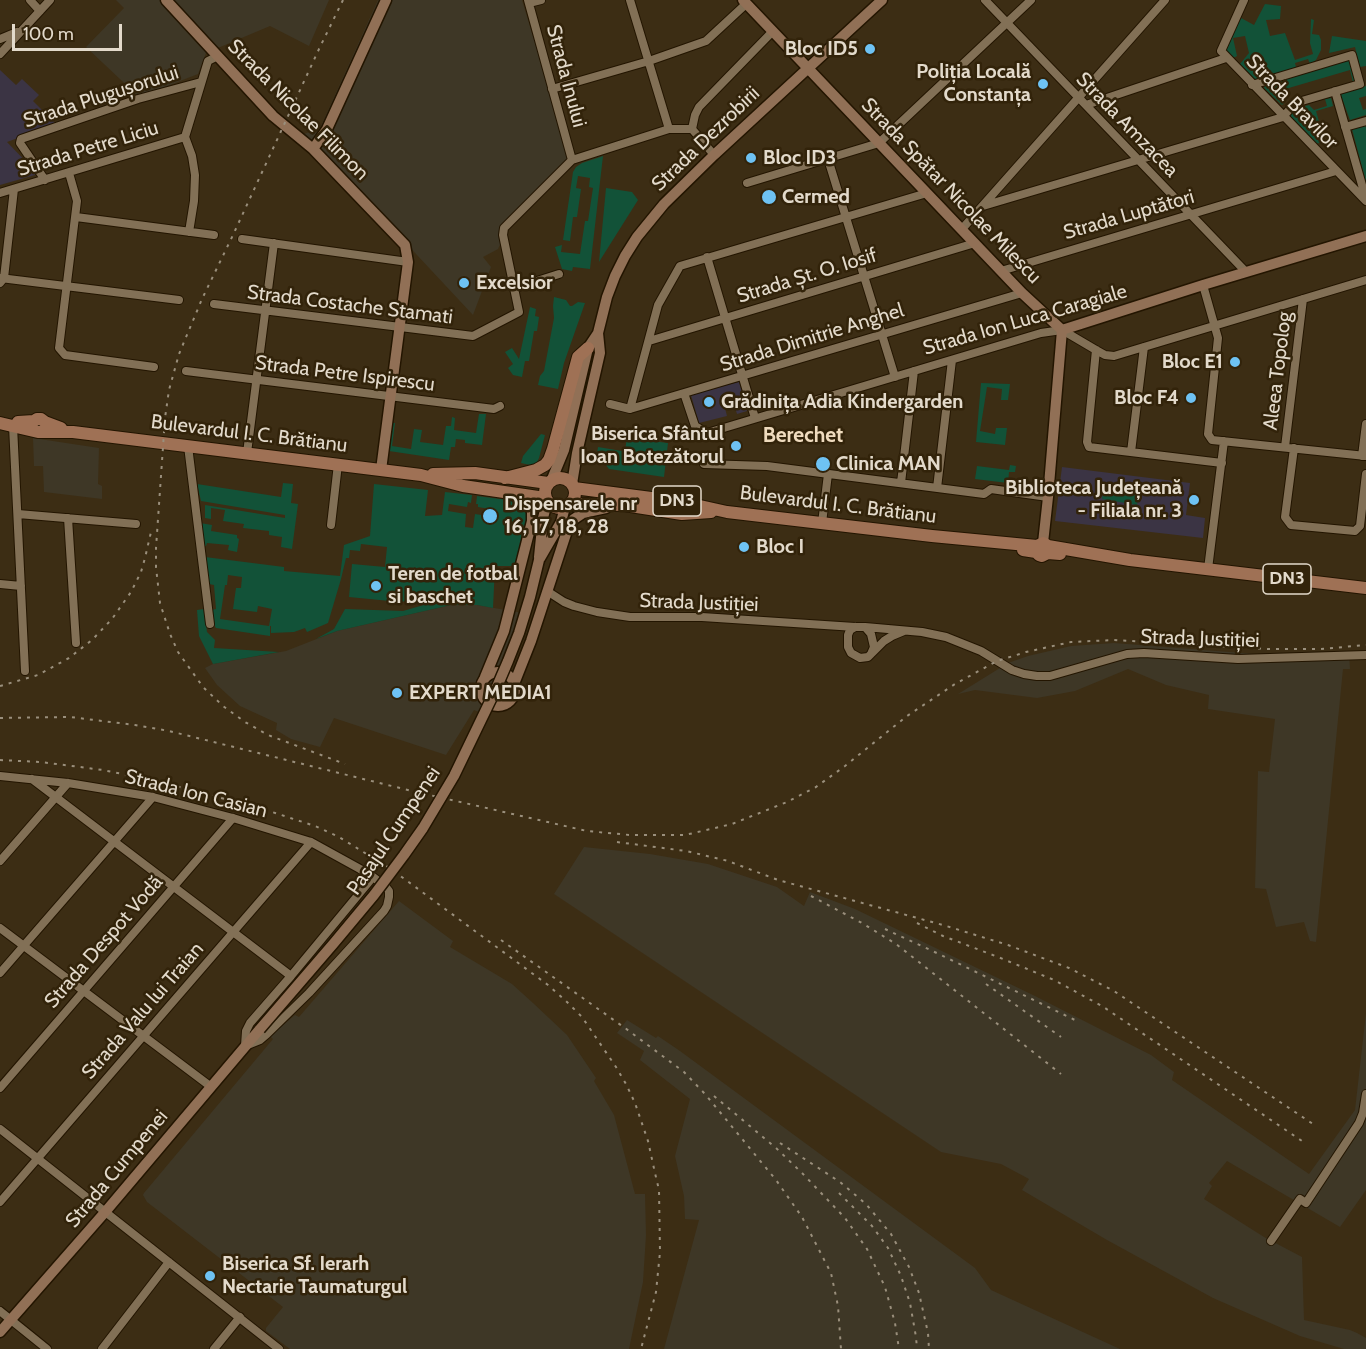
<!DOCTYPE html>
<meta charset="utf-8">
<style>
body{margin:0}
#map{position:relative;width:1366px;height:1349px;overflow:hidden;background:#3c2d14;font-family:Cabin,sans-serif}
canvas{display:block}
.scale{position:absolute;left:12px;top:24px;width:110px;height:27px;box-sizing:border-box;border:3px solid #e3dacb;border-top:0;padding-left:8px;font-size:18px;line-height:21px;white-space:nowrap;color:#e3dacb;-webkit-text-stroke:4px #32230a;paint-order:stroke}
</style>
<div id="map">
<canvas width="1366" height="1349"></canvas>
<div class="scale">100 m</div>
</div>
<script>
const context = document.querySelector('canvas').getContext('2d');
context.lineJoin = 'round';
function paint(path, color) {
  context.fillStyle = color;
  context.fill(path, 'evenodd');
}
function toPath(rows) {
  const path = new Path2D();
  for (const r of rows) {
    if (r.length === 3) {
      path.moveTo(r[0] + r[2], r[1]);
      path.arc(r[0], r[1], r[2], 0, 2 * Math.PI);
      continue;
    }
    path.moveTo(r[0], r[1]);
    for (let i = 2; i < r.length; i += 2) path.lineTo(r[i], r[i + 1]);
  }
  return path;
}
function stroke(path, color, width, dash) {
  context.strokeStyle = color;
  context.lineWidth = width;
  context.lineCap = dash ? 'butt' : 'round';
  context.setLineDash(dash || []);
  context.stroke(path);
}
function drawText(font, color, halo, rows, align = 'center') {
  context.font = font + ' Cabin,sans-serif';
  context.lineWidth = 5;
  context.setLineDash([]);
  context.textBaseline = 'middle';
  context.strokeStyle = halo;
  context.fillStyle = color;
  for (const [text, x, y, turn = 0] of rows) {
    context.save();
    context.translate(x, y);
    context.rotate((+turn || 0) * Math.PI / 180);
    context.textAlign = isNaN(turn) ? turn : align;
    if (halo) context.strokeText(text, 0, 0);
    context.fillText(text, 0, 0);
    context.restore();
  }
}
const industrial = toPath([
 [116,0,329,0,309,46,270,26,206,53,198,74,139,97,86,47,124,8],
 [378,0,522,0,571,162,506,232,498,249,483,257,491,267,473,315,304,134,320,128],
 [33,438,99,448,98,484,102,486,102,499,44,492,43,466,34,466],
 [451,605,477,605,523,613,484,714,474,710,446,755,334,718,320,747,291,739,276,730,277,723,240,706,217,685,205,668,213,664,286,651,337,631],
 [1114,643,1255,654,1349,652,1350,669,1343,669,1316,942,1310,941,1304,922,1276,927,1266,889,1255,888,1258,771,1269,772,1275,719,1208,709,1209,695,1166,685,1128,669,1075,691,1037,698,975,690,958,694,1008,663,1028,656,1071,646],
 [584,847,650,854,708,864,777,887,804,906,810,892,855,909,1035,996,1151,1055,1174,1072,1172,1080,1309,1174,1355,1110,1366,1013,1366,1190,1340,1227,1227,1161,1209,1183,1212,1186,1204,1199,1264,1237,1302,1257,1304,1320,1350,1330,1357,1333,1366,1338,1366,1349,1344,1349,1300,1336,1213,1298,1107,1240,1022,1190,1029,1179,1001,1164,941,1152,554,894],
 [399,901,453,941,450,947,512,984,533,1003,567,1035,596,1078,594,1081,614,1115,635,1194,645,1194,646,1235,643,1282,629,1349,290,1349,266,1331,266,1328,283,1307,147,1202,143,1195,144,1193,273,1039,270,1036,295,1015,299,1017],
 [627,1020,656,1038,658,1036,680,1051,975,1268,991,1290,1120,1349,664,1349,699,1220,685,1219,684,1196,675,1156,690,1099,640,1060,644,1051,617,1033]
]);
const education = toPath([
 [0,70,16,85,22,79,39,95,33,101,56,124,7,142,36,172,35,175,0,185],
 [739,382,747,411,737,414,732,398,723,400,727,416,699,423,691,395],
 [1062,467,1190,483,1186,515,1205,518,1203,538,1055,521]
]);
const green = toPath([
 [1265,4,1281,6,1280,19,1266,20,1270,36,1285,33,1295,60,1313,54,1310,43,1311,19,1314,20,1312,34,1319,35,1321,40,1321,50,1316,60,1310,64,1308,59,1295,63,1296,67,1256,81,1240,64,1249,53,1245,36,1233,38,1237,56,1231,59,1224,46,1241,18,1254,25],
 [1332,36,1366,41,1366,66,1360,67,1355,47,1329,53],
 [1350,59,1357,80,1353,82,1350,70,1282,90,1285,102,1282,105,1264,88,1266,83],
 [1366,86,1366,96,1359,98,1363,110,1366,109,1366,115,1350,120,1340,93],
 [1331,98,1333,106,1316,111,1325,142,1314,144,1291,119,1289,114,1294,109,1309,105,1314,110,1327,106,1325,99],
 [1365,125,1366,128,1366,182,1352,129],
 [603,156,590,269,573,267,572,271,562,269,555,247,562,245,561,252,580,254,585,221,588,221,593,188,589,187,590,178,578,176,576,188,581,189,577,217,573,217,570,241,563,240,573,172,576,167,582,163],
 [606,188,632,192,638,200,599,262],
 [554,297,566,300,570,306,572,306,578,302,585,303,564,363,558,389,538,385,540,376,544,371,554,318,553,306],
 [530,307,536,309,535,316,539,317,537,331,534,331,529,361,525,361,522,377,513,375,508,368,513,364,505,352,512,348,519,359],
 [981,383,1010,384,1008,400,1001,400,1002,389,987,387,980,431,995,434,996,428,1007,428,1005,445,976,442],
 [479,414,486,414,482,445,465,443,465,440,456,439,455,447,451,447,449,460,389,451,393,423,395,423,392,446,411,449,414,429,422,430,420,442,443,445,446,426,451,426,452,417,455,418,454,430,476,433],
 [541,434,545,435,539,458,536,464,530,465,521,463,523,456],
 [627,438,668,443,664,477,609,469,597,454,598,447,622,451,625,450],
 [1010,465,1016,466,1015,472,1009,472,1008,483,975,479,977,466,1009,470],
 [283,483,293,484,291,503,298,504,292,549,281,547,282,537,269,535,269,531,243,528,244,524,223,521,225,510,211,508,211,519,205,518,205,505,285,518,285,515,201,501,197,484,281,497],
 [374,484,428,490,425,516,442,515,445,492,472,495,471,503,468,502,467,507,449,504,448,511,466,514,465,527,473,528,475,514,494,517,495,510,478,507,478,504,476,504,477,496,508,500,522,505,527,515,516,566,495,566,493,608,477,605,451,605,337,631,316,639,334,629,345,609,403,611,427,604,424,598,400,602,349,597,352,564,385,567,387,547,361,544,360,551,350,550,349,558,346,558,341,579,328,623,307,632,305,628,294,632,271,633,271,626,270,626,270,636,216,628,212,621,212,610,216,609,214,585,209,584,205,557,284,567,284,571,340,576,344,545,370,536],
 [228,575,242,577,241,588,236,588,233,609,257,612,258,606,272,609,269,626,220,619,225,585,227,585],
 [1105,484,1140,489,1137,505,1102,499],
 [200,523,212,525,211,531,237,535,237,538,239,539,237,552,228,550,229,545,207,543,206,546,204,546],
 [204,609,207,632,215,640,214,648,279,652,213,664,199,636,197,610]
]);
const street = toPath([
 [30,0,40,11],
 [528,0,572,160],
 [630,0,669,129],
 [985,0,1246,272],
 [1244,0,1221,51,1366,201],
 [529,3,541,0],
 [0,39,17,32],
 [0,54,50,0],
 [552,89,649,61,706,41,746,4],
 [1335,91,1366,199],
 [1086,105,1226,58],
 [1345,127,1366,121],
 [692,129,695,115,699,107,773,31],
 [692,129,714,155],
 [828,159,895,377],
 [69,173,77,201,59,348,65,355,154,367],
 [45,180,20,143,21,139,138,99,201,82],
 [747,183,879,143,1031,0],
 [0,193,185,137],
 [983,206,1283,117,1295,103,1360,84,1352,55,1252,85],
 [76,217,214,235],
 [962,229,1165,0],
 [189,232,194,201,195,175,192,156,185,137,208,61,218,56],
 [242,239,408,262],
 [707,257,755,418],
 [1001,271,1336,171],
 [0,278,179,300],
 [0,283,4,278,14,189],
 [1203,285,1218,338,1208,434,1212,440,1366,456],
 [515,288,559,274],
 [214,304,473,336,519,312,503,235,504,228,572,160,669,129,692,129],
 [649,341,975,243],
 [1096,350,1087,442,1089,447,1222,463],
 [186,371,494,409,500,406],
 [684,393,695,426,707,433,1041,333,1062,330,1096,350,1105,355,1114,356,1366,280],
 [610,404,630,409,1022,293],
 [630,409,658,305,680,266,927,193],
 [13,426,25,671],
 [188,446,210,624],
 [1285,447,1303,299],
 [1294,448,1285,517,1291,525,1355,531,1360,526,1366,474],
 [1131,452,1144,347],
 [247,453,274,243],
 [1362,456,1366,424],
 [704,464,767,466,984,494,991,489,1048,497],
 [901,483,914,371],
 [937,488,952,360],
 [18,514,136,524],
 [68,518,76,643],
 [822,523,828,474],
 [331,525,338,464],
 [1208,569,1224,441],
 [0,584,21,586],
 [547,591,564,602,574,606,597,612,630,617,702,617,855,627],
 [855,627,865,627,871,634,874,647,871,654,868,657,860,658,851,653,848,647,848,635,850,630,855,627],
 [865,627,922,632,946,637,981,651,1012,670,1024,674,1037,676,1050,676,1127,654,1144,653,1238,659,1366,655],
 [872,653,884,641,892,636,904,631],
 [0,776,68,783,153,797,233,818,311,842,360,869,373,877,385,886,389,891,389,897,387,906,384,911,309,993,267,1034,260,1040,245,1046,246,1031,250,1023,291,976,373,877],
 [32,779,291,976],
 [0,861,68,783],
 [0,928,210,1086],
 [0,973,153,797],
 [0,1088,233,818],
 [0,1129,279,1349],
 [0,1202,311,842],
 [1271,1241,1300,1199,1306,1203,1359,1123,1363,1113,1366,1094],
 [0,1311,47,1349],
 [102,1349,169,1262],
 [214,1349,240,1317]
]);
const secondary = toPath([
 [166,0,273,116,313,149,405,245,408,262,381,470],
 [743,0,1022,293,1062,330,1048,497,1043,543],
 [313,149,327,129,386,0],
 [1062,330,1203,285,1366,236],
 [552,479,564,450,588,348,598,333,607,297,615,276,625,256,637,237,664,204,714,155,882,0],
 [572,484,577,453,600,353,598,333],
 [539,557,543,518,547,502],
 [539,560,561,522,565,507],
 [498,689,17],
 [485,677,504,631,532,521,532,512,530,506,524,500,515,496],
 [514,684,531,641,568,528,574,519,583,513,606,508],
 [0,1332,106,1211,260,1029]
]);
const primary = toPath([
 [18,422,34,421,37,419,41,419,45,422,61,428],
 [0,423,38,432,73,432,421,475,463,486,545,498],
 [433,474,475,473,548,483],
 [560,493,15],
 [505,478,536,470,545,465,549,460,553,449,578,357,588,348],
 [574,488,682,502,727,512,932,536,1037,546],
 [569,505,587,504,624,505,682,514,711,512],
 [1037,546,1043,543,1048,546,1130,560,1366,588],
 [1023,550,1036,552,1039,555,1042,556,1048,553,1060,554]
]);
const rail = toPath([
 [343,0,319,49,233,235,202,299,179,354,169,390,165,418,156,548,156,567,160,603,170,634,178,652,203,687,223,706,245,722,268,735,345,764],
 [0,686,38,675,69,658,92,640,112,619,131,592,141,572,145,558,151,532],
 [0,718,70,717,135,725,169,731,412,791,587,831,630,835,685,835,732,824,787,802,816,787,845,766,907,716,955,684,997,661,1026,652,1071,642,1114,640,1268,649,1321,649,1366,645],
 [0,760,41,762,103,770,161,782,266,810,315,826,339,837,391,869,548,985,566,1001,582,1017,616,1067,626,1084,635,1103,648,1141,655,1173,659,1190,660,1252,656,1292,641,1349],
 [617,842,686,851,728,861,778,880,943,925,1008,945,1069,968,1114,991,1313,1124],
 [811,896,862,923,896,944,1061,1074],
 [917,923,943,936,998,957,1054,980,1102,1006,1302,1141],
 [885,929,941,955,1077,1021],
 [501,940,625,1028,684,1072,705,1094,776,1180,802,1217,831,1273,838,1306,841,1349],
 [986,984,1061,1037],
 [714,1096,776,1148,802,1173,845,1218,867,1249,885,1287,895,1323,899,1349],
 [780,1143,840,1182,866,1204,891,1234,909,1267,919,1293,928,1333,929,1349],
 [839,1193,872,1226,888,1248,901,1276,910,1303,916,1337,917,1349]
]);
const secondaryBridge = toPath([
 [260,1029,334,943,374,895,404,855,423,828,454,776,496,689,508,661,519,633,530,597,539,560]
]);
const markers = [
 [870,49,6,"#6ec2f3"],
 [1043,84,6,"#6ec2f3"],
 [751,158,6,"#6ec2f3"],
 [769,197,8,"#6ec2f3"],
 [464,283,6,"#6ec2f3"],
 [1235,362,6,"#6ec2f3"],
 [1191,398,6,"#6ec2f3"],
 [709,402,6,"#6ec2f3"],
 [736,446,6,"#6ec2f3"],
 [823,464,8,"#6ec2f3"],
 [1194,500,6,"#6ec2f3"],
 [490,516,8,"#6ec2f3"],
 [744,547,6,"#6ec2f3"],
 [376,586,6,"#6ec2f3"],
 [397,693,6,"#6ec2f3"],
 [210,1276,6,"#6ec2f3"]
];
const shields = [
 [677,501,48],
 [1287,579,48]
];
const shieldNames = [
 ["DN3",677,501],
 ["DN3",1287,579]
];
const poiNames = [
 ["Bloc ID5",858,49,"right"],
 ["Poliția Locală",1031,72,"right"],
 ["Constanța",1031,95,"right"],
 ["Bloc ID3",763,158],
 ["Cermed",782,197],
 ["Excelsior",476,283],
 ["Bloc E1",1223,362,"right"],
 ["Bloc F4",1179,398,"right"],
 ["Grădinița Adia Kindergarden",721,402],
 ["Biserica Sfântul",724,434,"right"],
 ["Ioan Botezătorul",724,457,"right"],
 ["Clinica MAN",836,464],
 ["Biblioteca Județeană",1182,488,"right"],
 ["- Filiala nr. 3",1182,511,"right"],
 ["Dispensarele nr",504,504],
 ["16, 17, 18, 28",504,527],
 ["Bloc I",756,547],
 ["Teren de fotbal",388,574],
 ["si baschet",388,597],
 ["EXPERT MEDIA1",409,693],
 ["Biserica Sf. Ierarh",222,1264],
 ["Nectarie Taumaturgul",222,1287]
];
const streetNames = [
 ["Strada Inului",566,76,75],
 ["Strada Plugușorului",101,97,-18],
 ["Strada Bravilor",1292,102,46],
 ["Strada Nicolae Filimon",298,110,45],
 ["Strada Amzacea",1127,125,46],
 ["Strada Dezrobirii",706,139,-44],
 ["Strada Petre Liciu",88,149,-17],
 ["Strada Spătar Nicolae Milescu",951,191,46],
 ["Strada Luptători",1129,215,-16],
 ["Strada Șt. O. Iosif",807,276,-17],
 ["Strada Costache Stamati",350,305,7],
 ["Strada Ion Luca Caragiale",1025,320,-16],
 ["Strada Dimitrie Anghel",812,338,-17],
 ["Aleea Topolog",1278,371,-83],
 ["Strada Petre Ispirescu",345,374,7],
 ["Bulevardul I. C. Brătianu",249,434,7],
 ["Bulevardul I. C. Brătianu",838,505,7],
 ["Strada Justiției",699,603,2],
 ["Strada Justiției",1200,639,2],
 ["Strada Ion Casian",196,794,14],
 ["Pasajul Cumpenei",394,831,-56],
 ["Strada Despot Vodă",104,942,-49],
 ["Strada Valu lui Traian",143,1011,-49],
 ["Strada Cumpenei",117,1169,-50]
];
const neighbourhoodNames = [
 ["Berechet",803,436]
];
paint(industrial, '#3e3726');
paint(education, '#3b3444');
paint(green, '#125238');
stroke(street, '#231500', 10);
stroke(secondary, '#231500', 13);
stroke(primary, '#231500', 14);
stroke(street, '#827056', 8);
stroke(secondary, '#917056', 10);
stroke(primary, '#9f7155', 12);
stroke(rail, '#9a8f7c', 2, [3, 6]);
stroke(secondaryBridge, '#231500', 13, []);
stroke(secondaryBridge, '#917056', 10);
for (const [x, y, r, color] of markers) {
  const dot = new Path2D();
  dot.arc(x, y, r, 0, 2 * Math.PI);
  context.fillStyle = color;
  context.fill(dot);
  stroke(dot, '#32230a', 2);
}
for (const [x, y, w] of shields) {
  const box = new Path2D();
  box.roundRect(x - w / 2, y - 15, w, 30, 4.5);
  context.fillStyle = '#32230a';
  context.fill(box);
  stroke(box, '#e3dacb', 1.5);
}
drawText('bold 18px', '#e3dacb', null, shieldNames);
drawText('bold 20px', '#e3dacb', '#32230a', poiNames, 'left');
drawText('20px', '#e3dacb', '#32230a', streetNames);
drawText('bold 21px', '#efdbbe', '#32230a', neighbourhoodNames);
</script>
